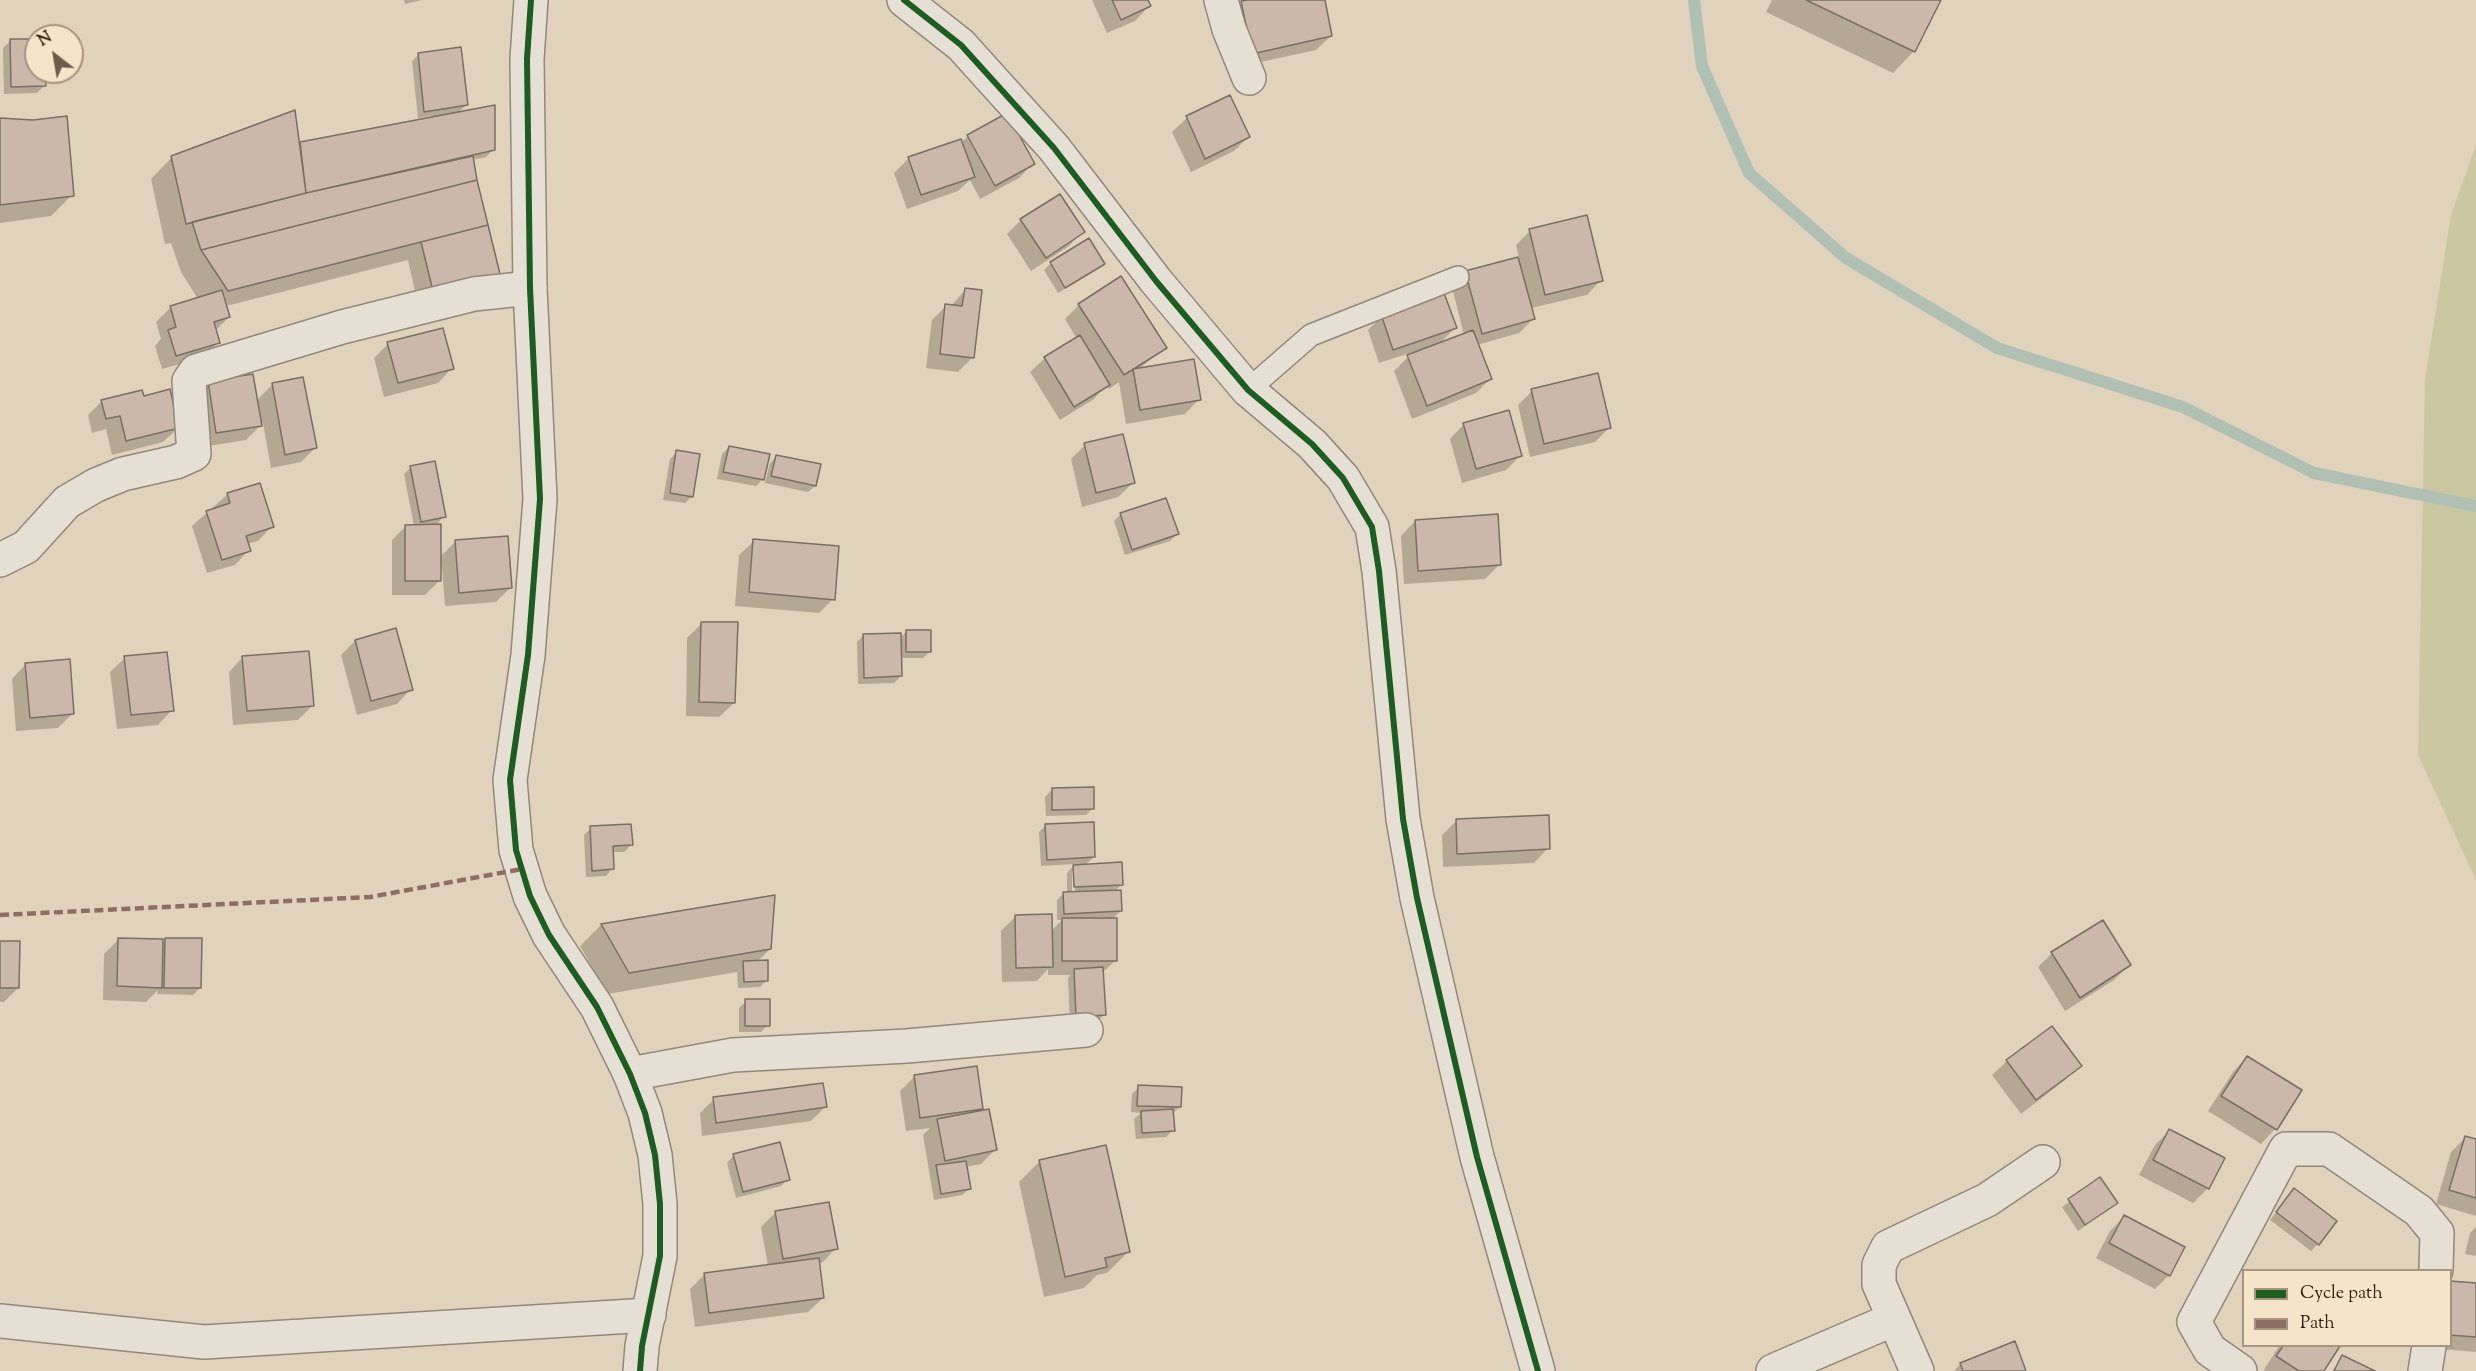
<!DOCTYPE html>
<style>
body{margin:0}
#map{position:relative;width:2476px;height:1371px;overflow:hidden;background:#e1d2bb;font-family:"Sorts Mill Goudy",serif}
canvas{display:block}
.legend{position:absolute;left:2242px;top:1269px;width:210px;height:78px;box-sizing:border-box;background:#f5e4c9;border:2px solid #a6947e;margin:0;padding:8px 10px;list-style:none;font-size:18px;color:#2f1d0e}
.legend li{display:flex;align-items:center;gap:12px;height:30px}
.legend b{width:30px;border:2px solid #a6947e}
.north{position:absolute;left:24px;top:24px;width:60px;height:60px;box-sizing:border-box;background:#f5e4c9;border:2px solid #a6947e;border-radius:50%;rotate:329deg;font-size:16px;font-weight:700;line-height:24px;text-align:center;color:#2f1d0e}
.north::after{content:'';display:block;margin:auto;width:21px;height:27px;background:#6d5c4b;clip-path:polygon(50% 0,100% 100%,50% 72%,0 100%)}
</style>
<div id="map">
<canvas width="2476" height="1371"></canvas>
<ul class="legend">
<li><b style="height:8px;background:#1b5e20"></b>Cycle path</li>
<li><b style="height:8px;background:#8d6e63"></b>Path</li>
</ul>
<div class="north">N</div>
</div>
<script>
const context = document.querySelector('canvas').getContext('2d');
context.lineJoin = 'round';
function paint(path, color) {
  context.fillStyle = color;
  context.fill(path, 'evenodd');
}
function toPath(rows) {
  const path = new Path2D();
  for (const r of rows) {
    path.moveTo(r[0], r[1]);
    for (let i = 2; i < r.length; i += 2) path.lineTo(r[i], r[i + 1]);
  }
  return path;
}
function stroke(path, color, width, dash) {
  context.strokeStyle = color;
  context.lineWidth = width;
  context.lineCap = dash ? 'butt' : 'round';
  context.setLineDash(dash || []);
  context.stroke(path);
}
const green = toPath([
 [2476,145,2476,880,2418,755,2425,379,2451,215]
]);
const shadow = toPath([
 [404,0,422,0,405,4],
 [1092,0,1146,0,1149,6,1135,21,1107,33],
 [1255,0,1323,0,1331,36,1316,50,1238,67,1228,17,1242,3],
 [1772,0,1939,0,1914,51,1893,73,1766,12],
 [36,40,36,72,44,72,44,86,37,93,4,94,3,48,10,41],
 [419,54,466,105,457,114,493,150,486,157,472,160,487,224,418,305,408,260,226,306,229,317,215,331,218,342,204,357,162,369,155,346,161,339,156,322,171,307,198,299,181,272,171,243,165,244,151,179,172,157,298,146,301,143,431,119,431,116,418,118,412,61],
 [1230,97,1248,137,1234,151,1191,172,1172,132,1187,118],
 [0,119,72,195,51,216,0,223],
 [968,136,1033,163,1019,178,980,199,970,180,958,191,907,209,894,173,908,159,960,141,961,143],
 [1021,220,1083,231,1069,246,1031,271,1007,234],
 [1530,231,1601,280,1587,295,1531,308,1533,319,1519,333,1477,345,1490,379,1476,393,1412,419,1394,371,1408,357,1417,353,1416,351,1379,363,1368,330,1382,316,1455,328,1438,345,1464,335,1452,287,1466,272,1519,258,1516,245],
 [1051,263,1103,263,1096,270,1058,293,1044,270],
 [965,290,973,357,958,372,926,368,932,320,946,306,951,306],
 [1079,305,1165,347,1138,370,1199,399,1185,414,1126,424,1119,382,1109,389,1107,385,1094,399,1060,420,1030,372,1045,358,1077,339,1065,319],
 [388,344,452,368,438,383,384,397,374,358],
 [209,382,256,401,272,385,315,448,301,462,271,468,263,423,246,440,202,447,195,397],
 [1532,391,1609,428,1595,442,1530,457,1518,405],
 [142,398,178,428,163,442,112,455,106,429,92,433,88,415,102,401],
 [1464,424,1520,456,1506,470,1462,483,1450,439],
 [1085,445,1133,483,1118,497,1082,507,1071,459],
 [729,447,766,476,756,486,717,479,722,454],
 [677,452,692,496,685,503,663,500,670,459],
 [777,456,815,486,808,492,765,483,770,463],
 [411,467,444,516,435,526,439,558,455,542,510,588,496,602,445,606,442,566,439,567,439,581,425,595,392,595,392,540,406,526,414,526,404,474],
 [228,494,272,526,258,541,247,544,249,550,235,565,207,573,192,526],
 [1121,514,1177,534,1170,541,1125,555,1114,521],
 [1415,521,1499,565,1485,579,1404,584,1401,536],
 [754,541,833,599,819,613,735,606,739,555],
 [702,623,734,703,719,717,686,716,687,638],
 [907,631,930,651,923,658,900,658,901,676,894,683,858,684,857,642,864,635,899,639],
 [355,641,411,689,397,704,357,715,341,655],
 [243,657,312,706,298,720,233,725,229,672],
 [125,658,172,710,158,725,117,729,110,672],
 [26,664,73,713,58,728,16,731,12,679],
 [1052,790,1093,808,1086,815,1046,816,1045,797],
 [1456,821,1548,848,1534,863,1443,867,1442,835],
 [1046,825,1094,857,1085,865,1122,884,1114,892,1121,911,1112,919,1116,960,1102,973,1105,1014,1098,1021,1070,1023,1068,978,1070,975,1048,975,1048,969,1037,981,1002,982,1001,931,1015,917,1050,932,1062,920,1057,920,1057,900,1064,893,1067,893,1067,873,1075,864,1041,866,1039,832],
 [1072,871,1075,871,1075,895,1072,895],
 [591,828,631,845,624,852,612,852,612,869,606,876,586,877,584,835],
 [773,897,770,949,757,962,767,980,760,987,738,988,737,972,607,994,580,946,601,925],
 [119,939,162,944,166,940,200,988,193,995,157,994,158,990,146,1002,103,1000,104,954],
 [0,943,18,988,4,1002,0,1002],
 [2052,953,2129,965,2114,980,2065,1011,2038,967],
 [746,1001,768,1025,761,1032,739,1032,739,1008],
 [2247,1057,2300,1091,2275,1129,2261,1144,2208,1111,2233,1072],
 [2007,1061,2080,1066,2065,1080,2021,1114,1992,1075],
 [976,1068,982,1112,995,1150,981,1164,966,1167,969,1189,962,1195,934,1200,923,1135,930,1128,906,1131,900,1091,915,1076],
 [1139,1087,1180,1107,1172,1114,1173,1130,1166,1137,1136,1139,1134,1119,1141,1113,1131,1112,1132,1094],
 [714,1099,825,1107,811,1121,702,1136,700,1113],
 [2169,1131,2208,1188,2193,1203,2139,1175,2155,1145],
 [2465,1138,2476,1141,2476,1216,2436,1204,2451,1152],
 [733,1156,788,1179,781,1186,736,1198,727,1163],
 [1040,1161,1128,1252,1107,1273,1097,1275,1084,1288,1044,1297,1019,1182],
 [2099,1179,2116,1203,2078,1231,2062,1207],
 [2288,1197,2318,1244,2311,1251,2270,1220],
 [775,1213,836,1248,822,1263,818,1263,823,1298,808,1312,695,1327,690,1289,705,1274,768,1266,761,1227],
 [2125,1216,2169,1275,2155,1289,2096,1258,2110,1231],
 [2476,1227,2476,1256,2465,1254,2470,1233],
 [2450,1282,2476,1284,2476,1352,2429,1348,2429,1346,2450,1346],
 [2014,1343,2025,1371,1954,1371,1960,1364],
 [2279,1346,2338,1346,2322,1371,2263,1371],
 [2342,1357,2371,1371,2332,1371]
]);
const stream = toPath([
 [1694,0,1702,66,1749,173,1846,258,1997,348,2183,407,2314,473,2476,506]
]);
const building = toPath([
 [1112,0,1148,0,1151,6,1121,20,1112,0],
 [1248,0,1325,0,1332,36,1252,54,1241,1,1248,0],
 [1806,0,1941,0,1915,52,1806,0],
 [10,39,36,39,36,72,45,72,46,86,11,87,10,39],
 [461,47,468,105,424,112,418,53,461,47],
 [1230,95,1250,137,1205,159,1186,116,1230,95],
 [495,105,495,150,306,193,300,142,495,105],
 [295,110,306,193,186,224,171,156,295,110],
 [1007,113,1035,164,995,186,967,135,1007,113],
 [67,116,74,196,0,205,0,118,33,120,67,116],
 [961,139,975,177,921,195,908,157,961,139],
 [473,156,477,180,201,250,192,222,306,193,473,156],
 [477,180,488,225,421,242,228,291,201,250,477,180],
 [1060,194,1085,232,1046,258,1020,219,1060,194],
 [1587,215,1603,281,1545,295,1529,229,1587,215],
 [488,225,501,278,433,291,421,242,488,225],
 [1089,238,1105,264,1065,288,1050,262,1089,238],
 [1518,257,1535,319,1482,334,1465,271,1518,257],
 [1121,276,1167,348,1124,375,1078,304,1121,276],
 [965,288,982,290,974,358,940,354,945,304,962,306,965,288],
 [222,290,230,317,214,322,220,343,176,356,168,330,176,327,170,306,222,290],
 [1444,293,1457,328,1393,350,1381,314,1444,293],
 [443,328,454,369,398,383,387,342,443,328],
 [1473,330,1492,379,1427,406,1407,355,1473,330],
 [1080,335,1110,385,1074,407,1044,357,1080,335],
 [1194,359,1201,400,1140,410,1133,369,1194,359],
 [1598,373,1611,428,1544,444,1531,389,1598,373],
 [253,374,262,426,216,433,208,381,253,374],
 [303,377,317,448,285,455,272,383,303,377],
 [170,389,179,428,126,441,120,416,106,419,101,400,142,390,144,396,170,389],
 [1509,410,1522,456,1476,469,1463,423,1509,410],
 [1123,434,1135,483,1096,493,1084,443,1123,434],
 [729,446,770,454,764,480,723,472,729,446],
 [676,450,700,454,693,497,670,493,676,450],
 [776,455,821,464,816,486,771,476,776,455],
 [435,461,446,517,421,522,410,466,435,461],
 [260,483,274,527,246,536,251,551,222,560,206,511,230,503,227,493,260,483],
 [1166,498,1179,534,1132,550,1120,513,1166,498],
 [1498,514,1501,565,1418,571,1415,520,1498,514],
 [441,524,441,581,405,581,405,525,441,524],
 [508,536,512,588,459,593,455,540,508,536],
 [753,539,839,546,835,600,749,592,753,539],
 [701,622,738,622,735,703,699,702,701,622],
 [396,628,413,690,371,701,355,640,396,628],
 [906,630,931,630,931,652,906,652,906,630],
 [901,633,902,676,864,678,863,634,901,633],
 [309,651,314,706,247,711,242,656,309,651],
 [167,652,174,711,131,715,124,656,167,652],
 [70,659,74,714,30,718,25,663,70,659],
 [1094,787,1094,809,1052,810,1052,788,1094,787],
 [1549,815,1550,849,1457,854,1456,819,1549,815],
 [1094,822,1095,857,1047,860,1045,824,1094,822],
 [631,824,633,845,613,846,614,869,592,871,590,826,631,824],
 [1122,862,1123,885,1074,887,1073,865,1122,862],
 [1121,890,1122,911,1064,914,1063,892,1121,890],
 [775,895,771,949,629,973,601,924,775,895],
 [1052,914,1053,967,1016,968,1015,915,1052,914],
 [1062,918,1117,918,1117,961,1062,961,1062,918],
 [2103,920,2131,965,2080,998,2051,952,2103,920],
 [118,938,163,939,162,988,117,986,118,938],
 [165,938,202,938,201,988,164,988,165,938],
 [0,941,20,941,19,988,0,988,0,941],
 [768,960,768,981,744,982,743,961,768,960],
 [1103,967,1106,1015,1076,1017,1074,969,1103,967],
 [745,999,770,999,770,1026,745,1026,745,999],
 [2052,1026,2082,1066,2036,1100,2006,1060,2052,1026],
 [2247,1056,2302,1090,2277,1130,2221,1096,2247,1056],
 [977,1066,983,1109,920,1118,914,1075,977,1066],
 [823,1083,827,1107,716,1123,713,1097,823,1083],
 [1138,1085,1182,1087,1181,1107,1137,1106,1138,1085],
 [989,1109,997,1150,945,1161,937,1119,989,1109],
 [1173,1109,1175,1131,1142,1133,1141,1111,1173,1109],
 [2169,1129,2225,1158,2209,1189,2153,1160,2169,1129],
 [2465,1136,2476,1139,2476,1198,2449,1190,2465,1136],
 [780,1142,790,1180,743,1192,733,1154,780,1142],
 [1106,1145,1130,1252,1105,1258,1107,1267,1065,1277,1039,1160,1106,1145],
 [966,1161,971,1189,941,1194,936,1165,966,1161],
 [2100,1177,2118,1203,2085,1225,2068,1199,2100,1177],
 [2294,1188,2337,1221,2319,1245,2276,1212,2294,1188],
 [829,1202,838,1249,783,1259,775,1211,829,1202],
 [2124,1215,2185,1247,2170,1276,2109,1243,2124,1215],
 [819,1258,824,1298,709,1313,704,1273,819,1258],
 [2450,1281,2476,1283,2476,1337,2450,1335,2450,1281],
 [2015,1341,2026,1371,1963,1371,1960,1363,2015,1341],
 [2283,1346,2340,1346,2324,1371,2299,1371,2276,1356,2283,1346],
 [2342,1355,2375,1371,2334,1371,2342,1355]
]);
const service = toPath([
 [1248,390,1311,335,1458,277]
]);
const minor = toPath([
 [904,0,961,45,1054,148,1156,281,1248,390,1312,444,1343,478,1372,527,1379,571,1403,819,1417,898,1477,1157,1538,1371],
 [1221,0,1229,29,1249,78],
 [0,560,26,547,67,502,96,485,123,474,176,462,194,454,189,381,196,371,342,327,474,294,530,288],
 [630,1074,733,1055,907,1046,1086,1030],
 [0,1321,204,1342,649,1315],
 [1773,1371,1894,1319],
 [1917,1371,1879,1284,1879,1265,1888,1247,1987,1200,2043,1162],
 [2240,1371,2210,1350,2194,1322,2286,1149,2329,1149,2419,1211,2437,1233,2436,1270],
 [2425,1371,2429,1346]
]);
const tertiary = toPath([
 [531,0,527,59,530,288,540,499,528,655,510,780,516,850,530,896,549,935,597,1007,630,1074,645,1113,655,1155,660,1204,660,1256,642,1346,640,1371]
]);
const quiet = toPath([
 [0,915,370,897,522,869]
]);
const cycleway = toPath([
 [531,0,527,59,530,288,540,499,528,655,510,780,516,850,530,896,549,935,597,1007,630,1074,645,1113,655,1155,660,1204,660,1256,642,1346,640,1371],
 [904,0,961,45,1054,148,1156,281,1248,390,1312,444,1343,478,1372,527,1379,571,1403,819,1417,898,1477,1157,1538,1371]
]);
paint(green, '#cac7a1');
paint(shadow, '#0003');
stroke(stream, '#b0c0b3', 12);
paint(building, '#ccb8aa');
stroke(building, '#796f62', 1.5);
stroke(service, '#928879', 24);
stroke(minor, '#928879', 36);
stroke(tertiary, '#928879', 36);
stroke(service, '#e6dfd3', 21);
stroke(minor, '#e6dfd3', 33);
stroke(tertiary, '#e6dfd3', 33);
stroke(quiet, '#8d6e63', 4.5, [9, 4.5]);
stroke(cycleway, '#1b5e20', 6);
</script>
